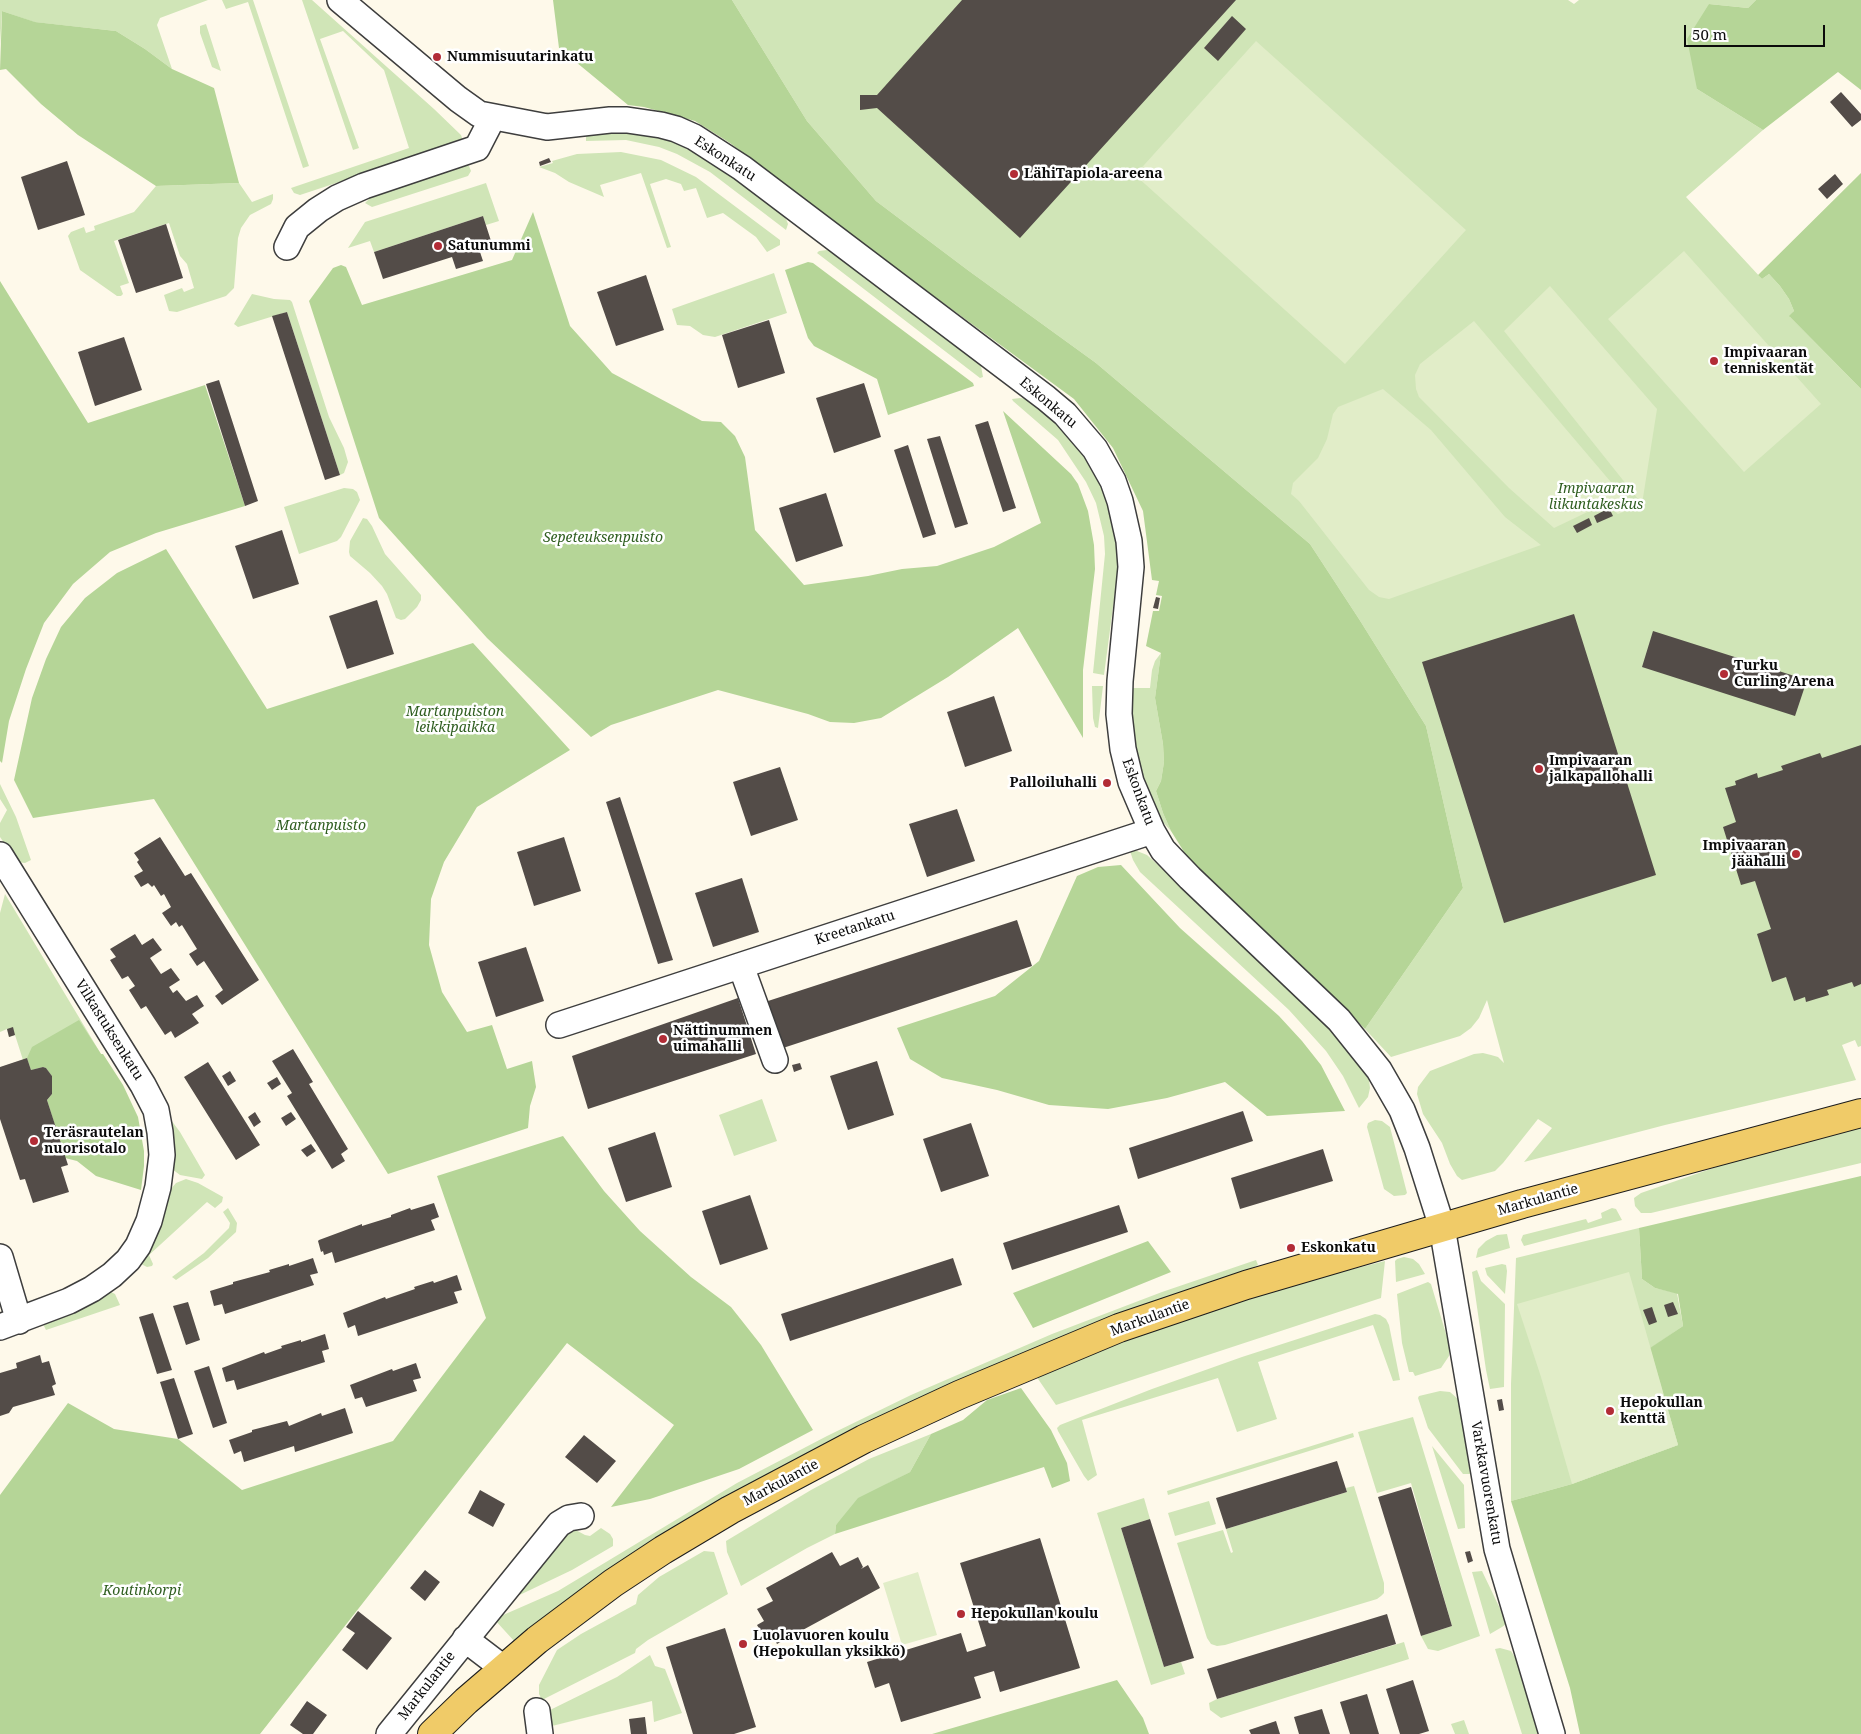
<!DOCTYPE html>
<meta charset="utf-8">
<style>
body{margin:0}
#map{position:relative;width:1861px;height:1734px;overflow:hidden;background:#fef9ea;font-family:"Noto Serif",serif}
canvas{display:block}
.scale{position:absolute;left:1684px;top:25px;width:141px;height:22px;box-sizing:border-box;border:2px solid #0b0b0b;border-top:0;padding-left:6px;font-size:15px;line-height:18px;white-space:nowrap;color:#0b0b0b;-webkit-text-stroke:4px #fff;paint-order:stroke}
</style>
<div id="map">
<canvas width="1861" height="1734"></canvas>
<div class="scale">50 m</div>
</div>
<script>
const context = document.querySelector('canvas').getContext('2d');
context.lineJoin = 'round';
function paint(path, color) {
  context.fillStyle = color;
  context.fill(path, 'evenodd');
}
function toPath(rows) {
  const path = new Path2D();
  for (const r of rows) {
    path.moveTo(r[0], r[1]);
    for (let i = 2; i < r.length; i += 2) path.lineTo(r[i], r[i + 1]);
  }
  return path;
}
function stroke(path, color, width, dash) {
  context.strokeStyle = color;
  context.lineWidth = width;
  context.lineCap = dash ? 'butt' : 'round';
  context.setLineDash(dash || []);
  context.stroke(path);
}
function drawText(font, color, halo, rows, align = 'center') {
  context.font = font + ' "Noto Serif",serif';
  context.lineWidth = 5;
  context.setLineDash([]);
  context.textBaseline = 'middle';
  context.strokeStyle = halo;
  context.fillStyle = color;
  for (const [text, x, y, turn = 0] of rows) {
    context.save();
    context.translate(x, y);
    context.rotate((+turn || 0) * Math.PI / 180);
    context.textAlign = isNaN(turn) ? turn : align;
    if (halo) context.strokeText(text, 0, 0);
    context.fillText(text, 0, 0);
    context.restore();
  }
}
const green = toPath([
 [0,0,208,0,160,18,157,25,172,69,145,49,116,31,34,22,2,11,0,45],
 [222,0,253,0,309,166,303,168,248,2,226,9],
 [302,0,312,0,434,109,461,135,463,141,300,195,294,193,291,188,409,148,384,70,343,31,320,39,359,148,353,150],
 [732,0,1568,0,1574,4,1579,0,1756,0,1748,8,1709,4,1697,89,1763,130,1686,197,1762,279,1769,274,1780,286,1789,299,1794,311,1790,317,1861,389,1861,1046,1858,1047,1855,1040,1842,1045,1856,1080,1665,1125,1524,1162,1552,1128,1538,1119,1503,1163,1495,1171,1462,1180,1457,1176,1450,1164,1442,1143,1423,1114,1417,1094,1418,1087,1430,1071,1474,1054,1483,1053,1491,1055,1498,1057,1504,1063,1487,1000,1479,1018,1471,1028,1460,1036,1391,1057,1365,1029,1463,888,1426,726,1359,619,1310,544,1096,363,969,271,876,201,807,121],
 [206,24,221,71,212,67,200,33,200,26],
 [616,132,646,134,665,138,711,161,779,211,786,219,788,224,786,230,710,172,677,154,659,147,626,140,586,141,586,134],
 [621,152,661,160,696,177,780,240,780,245,767,252,756,237,723,213,707,218,696,188,684,191,681,184,666,179,650,184,671,247,667,248,641,173,600,185,604,197,569,182,555,173,539,167,553,163,552,161,577,154],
 [467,165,469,166,471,171,468,176,372,207,365,203,371,197,384,191],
 [239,183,252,202,273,194,273,199,271,204,250,215,241,228,238,238,234,288,226,296,177,312,169,311,164,295,182,288,184,292,194,288,187,264,180,256,169,223,114,241,129,283,120,286,123,294,121,296,117,296,80,270,68,236,71,232,84,227,86,233,95,230,94,226,134,212,156,186],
 [486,183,499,221,486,225,483,216,374,252,370,241,348,248,365,222],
 [827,250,836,252,975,358,981,366,983,377,980,378,817,253,819,251],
 [774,273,787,313,715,337,703,335,690,326,677,325,672,309],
 [252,294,274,299,290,300,292,302,329,417,344,448,348,462,344,473,340,475,287,312,238,327,234,324],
 [1020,398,1028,399,1046,412,1079,444,1101,480,1110,508,1119,562,1104,675,1093,673,1105,554,1104,536,1096,503,1086,482,1058,440,1013,401,1012,399],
 [344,488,353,489,357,492,360,500,341,537,337,541,299,554,284,507],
 [363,518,367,519,372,526,385,554,421,595,421,600,417,607,405,619,401,620,396,618,387,594,382,586,370,573,350,556,349,552,350,541],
 [1161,653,1155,698,1163,744,1164,762,1161,781,1156,791,1163,813,1171,831,1162,821,1149,797,1135,755,1132,730,1133,688,1150,688,1152,670,1155,661],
 [1092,686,1103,686,1098,728,1095,727,1093,718],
 [0,784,16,817,31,860,25,863,17,862,0,837,0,823,7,810,0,799],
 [1130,851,1137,851,1147,855,1158,865,1321,1019,1346,1045,1369,1080,1370,1088,1368,1097,1359,1108,1343,1076,1326,1051,1289,1010,1140,872,1133,860],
 [5,894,101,1054,52,1076,46,1068,43,1067,31,1070,27,1058,23,1060,15,1035,9,1037,7,1029,0,1032,0,913],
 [762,1099,777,1141,734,1156,719,1115],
 [168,1116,180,1132,205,1175,202,1179,180,1175,172,1169],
 [1375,1120,1382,1121,1390,1127,1407,1193,1405,1195,1394,1196,1384,1189,1367,1127,1368,1123],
 [1861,1126,1861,1163,1651,1213,1641,1213,1635,1206,1634,1198,1641,1193,1722,1165],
 [186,1179,198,1183,223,1197,222,1202,215,1208,207,1202,149,1255,153,1264,152,1266,147,1267,139,1263,170,1190,176,1183],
 [228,1208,237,1223,236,1232,208,1258,176,1280,172,1277,204,1253,229,1228,230,1223,223,1212],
 [1612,1208,1616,1209,1622,1220,1524,1246,1521,1240,1523,1235,1586,1219,1588,1223,1602,1218,1601,1213],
 [1639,1228,1642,1279,1655,1288,1677,1293,1683,1326,1651,1348,1678,1445,1572,1484,1511,1501,1511,1384,1516,1258],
 [1507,1234,1510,1248,1476,1258,1478,1249,1486,1241,1497,1235],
 [1404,1257,1413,1259,1419,1264,1425,1274,1396,1282,1395,1261,1397,1259],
 [1256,1260,1258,1265,1236,1276,1107,1320,515,1642,494,1619,558,1591,737,1483,827,1436,911,1395,1052,1334,1162,1292],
 [1385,1261,1381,1298,1056,1405,1036,1376,1125,1339,1191,1316,1301,1282],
 [1502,1264,1506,1265,1507,1271,1505,1294,1487,1275,1485,1268],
 [1477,1270,1481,1281,1505,1304,1504,1387,1490,1389,1486,1370,1472,1272],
 [1428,1282,1431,1284,1449,1344,1449,1356,1441,1368,1415,1376,1413,1372,1409,1372,1402,1343,1397,1294],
 [109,1291,115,1294,120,1305,46,1330,44,1326,43,1323],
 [1375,1314,1380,1315,1386,1319,1389,1325,1400,1380,1393,1381,1373,1325,1258,1362,1277,1419,1237,1432,1218,1378,1082,1420,1097,1475,1088,1481,1084,1476,1058,1431,1057,1428,1060,1425,1152,1389,1242,1357],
 [1440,1391,1450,1392,1458,1399,1460,1404,1470,1474,1463,1474,1428,1428,1418,1398,1419,1396],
 [1413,1417,1480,1636,1438,1651,1428,1649,1421,1636,1452,1626,1411,1483,1377,1493,1358,1432],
 [1353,1433,1354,1437,1168,1495,1167,1491],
 [931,1434,910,1472,887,1484,836,1525,835,1534,807,1548,741,1586,727,1552,726,1541,811,1490,869,1459],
 [1432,1446,1464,1485,1465,1528,1458,1529],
 [1354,1486,1384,1583,1384,1593,1381,1596,1377,1599,1225,1645,1217,1646,1211,1644,1207,1638,1177,1543,1223,1530,1231,1553,1233,1552,1226,1529,1347,1492,1346,1488],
 [1144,1498,1150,1519,1121,1528,1164,1667,1181,1662,1185,1674,1151,1685,1097,1513],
 [1209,1501,1216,1524,1175,1536,1168,1513],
 [572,1528,585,1535,590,1536,601,1528,610,1534,613,1539,613,1546,572,1570,507,1601,558,1536],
 [704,1551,714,1552,728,1594,648,1640,636,1649,635,1653,542,1700,539,1694,539,1685,557,1650,581,1634,636,1604,638,1595,659,1577],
 [1482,1571,1506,1621,1506,1624,1502,1627,1490,1634,1472,1572],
 [1404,1642,1409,1659,1221,1718,1210,1710,1209,1703,1217,1699],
 [1500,1648,1511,1651,1516,1659,1540,1734,1522,1734,1495,1649],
 [650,1655,655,1666,665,1669,682,1713,654,1722,652,1701,548,1727,548,1711,617,1677],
 [1464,1720,1469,1734,1455,1734,1451,1724]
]);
const forest = toPath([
 [553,0,732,0,807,121,876,201,969,271,1096,363,1310,544,1359,619,1426,726,1463,888,1365,1029,1186,855,1171,831,1163,813,1156,791,1161,781,1164,762,1163,744,1155,698,1161,653,1146,646,1153,611,1159,611,1162,596,1156,595,1159,581,1152,580,1143,511,1113,448,1074,399,863,244,730,143,695,121,644,107,628,105,559,48],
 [1756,0,1861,0,1861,90,1838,72,1763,130,1697,89,1687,39,1709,4,1748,8],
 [2,11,35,22,116,31,145,49,172,69,214,88,239,183,156,186,78,135,41,104,6,69,0,70],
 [1861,173,1861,389,1789,316,1794,311,1789,299,1780,286,1769,274,1762,279,1758,275],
 [533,212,570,326,612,373,702,421,721,422,735,436,745,457,755,530,804,585,868,576,902,569,937,566,994,547,1041,523,1003,411,1071,474,1078,484,1088,511,1094,545,1095,569,1083,670,1083,738,1018,628,948,677,881,718,854,723,830,722,808,714,718,690,611,725,591,737,487,638,379,518,309,301,333,268,341,265,346,267,362,305,512,260],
 [808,262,813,263,973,383,974,386,888,415,877,379,814,346,808,338,785,270],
 [0,281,88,423,205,385,245,506,156,533,110,552,73,584,44,623,26,669,9,721,2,763,0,761],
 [166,549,267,709,473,643,570,750,477,807,444,862,431,899,429,945,442,992,467,1032,492,1025,507,1069,532,1061,536,1087,530,1106,528,1128,388,1174,154,799,33,818,14,780,32,698,46,659,61,627,85,598,117,573],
 [1121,865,1180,928,1279,1016,1302,1041,1321,1065,1345,1111,1267,1116,1225,1082,1167,1098,1108,1109,1049,1105,997,1090,942,1078,910,1059,897,1028,995,996,1039,961,1077,876,1098,867],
 [79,1020,101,1054,103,1054,123,1085,138,1117,144,1151,144,1166,141,1190,96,1176,77,1161,65,1158,47,1100,52,1094,52,1076,46,1068,43,1067,31,1070,27,1058,32,1047],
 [563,1136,604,1191,640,1231,691,1277,731,1307,761,1345,813,1430,739,1469,650,1499,611,1507,674,1425,567,1343,260,1734,0,1734,0,1495,68,1403,114,1429,178,1439,242,1490,393,1441,486,1318,437,1176],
 [1861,1176,1861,1734,1580,1734,1570,1688,1511,1501,1572,1484,1678,1445,1650,1348,1683,1326,1678,1294,1655,1288,1642,1279,1639,1228],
 [1148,1241,1171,1272,1033,1328,1013,1293],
 [1021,1388,1051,1430,1067,1463,1070,1481,1052,1488,1044,1467,835,1534,836,1525,858,1498,910,1472,931,1434,963,1420,987,1400],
 [1117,1680,1143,1718,1149,1734,932,1734]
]);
const pitch = toPath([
 [1256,41,1466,230,1345,364,1135,175],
 [1684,251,1821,404,1744,472,1608,319],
 [1550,286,1657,409,1642,504,1504,331],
 [1474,321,1633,508,1618,514,1610,508,1600,506,1554,528,1509,488,1419,397,1416,389,1415,375,1420,364],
 [1383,389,1431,430,1505,517,1541,545,1389,599,1379,597,1369,590,1299,501,1291,494,1293,483,1318,458,1327,439,1333,414,1338,407],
 [1629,1272,1678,1445,1572,1484,1541,1377,1517,1304],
 [918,1572,937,1635,902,1645,883,1583]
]);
const building = toPath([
 [962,0,1236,0,1020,238,877,108,860,110,860,95,877,95],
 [1232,16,1246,29,1218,61,1204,48],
 [1841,92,1861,114,1861,120,1852,127,1830,102],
 [549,158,551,162,540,166,539,162],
 [67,161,85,215,38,230,21,177],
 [1835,174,1843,184,1827,199,1818,189],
 [483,216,492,244,479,249,483,261,456,269,452,257,383,279,374,252],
 [166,224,183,278,136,293,118,240],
 [646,275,664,330,616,346,597,292],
 [287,312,340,475,325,480,272,316],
 [769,320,785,373,738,388,722,335],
 [124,337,142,390,95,406,78,352],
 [219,380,258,501,245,506,206,384],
 [864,383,881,437,834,453,816,398],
 [988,421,1016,508,1003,512,975,425],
 [940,436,968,524,955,528,927,439],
 [908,445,936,534,923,538,894,450],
 [826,493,843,546,796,562,779,508],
 [1609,508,1613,516,1597,523,1594,516],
 [1589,518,1592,525,1577,533,1573,526],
 [282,530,299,584,253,599,235,546],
 [1156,597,1160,598,1158,609,1153,608],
 [377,600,394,654,347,669,329,616],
 [1574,614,1656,875,1504,923,1422,662],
 [1653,631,1807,680,1795,716,1642,667],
 [994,696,1012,751,965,767,947,712],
 [1861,745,1861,984,1854,987,1852,982,1827,990,1829,995,1806,1002,1805,997,1794,1001,1786,977,1772,982,1757,934,1771,929,1755,881,1741,885,1723,827,1736,822,1725,788,1736,785,1735,781,1757,773,1758,778,1783,770,1781,766,1820,753,1822,758],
 [780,767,798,820,751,836,733,782],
 [620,797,673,960,658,964,606,802],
 [957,809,975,861,927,877,909,824],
 [160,837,185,876,191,873,259,980,222,1005,215,996,223,990,204,961,197,966,189,954,197,949,182,925,179,927,176,922,171,926,162,913,171,907,164,894,161,896,154,885,152,887,148,883,141,887,134,876,143,871,137,862,139,860,134,853],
 [564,837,581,891,534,906,517,852],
 [742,878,759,932,713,947,695,893],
 [1017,920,1032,966,783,1048,768,1001],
 [135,934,142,945,153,938,162,950,150,958,161,974,171,968,180,980,169,987,173,993,177,990,186,1001,197,995,204,1006,192,1014,199,1023,175,1038,171,1031,165,1035,146,1006,141,1009,129,990,135,986,128,976,122,979,110,960,116,957,110,949],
 [526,947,544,1001,496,1017,478,962],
 [738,998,756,1054,588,1109,572,1056],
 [13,1027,15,1035,9,1037,7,1029],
 [293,1049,313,1082,309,1084,348,1149,341,1154,345,1161,332,1169,287,1096,292,1093,272,1061],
 [27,1058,31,1070,43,1067,46,1068,52,1076,52,1094,47,1100,68,1165,61,1167,69,1192,33,1203,25,1179,20,1180,0,1119,0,1067],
 [877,1061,894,1115,848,1130,830,1076],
 [208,1062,260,1145,236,1160,184,1077],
 [800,1063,802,1069,794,1072,792,1065],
 [230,1071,236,1081,228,1086,222,1076],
 [277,1077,281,1084,272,1090,267,1083],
 [1243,1111,1253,1141,1138,1179,1129,1148],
 [255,1112,261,1122,254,1127,248,1117],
 [291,1112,296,1119,286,1126,281,1118],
 [971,1123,989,1176,941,1192,923,1139],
 [655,1132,672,1187,626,1202,608,1148],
 [311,1144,316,1151,307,1157,301,1150],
 [1323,1149,1333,1181,1240,1209,1231,1178],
 [750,1195,768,1249,720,1265,702,1211],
 [434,1203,439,1217,431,1220,435,1230,335,1263,332,1252,324,1255,323,1251,321,1252,318,1241,319,1240,362,1224,362,1226,391,1217,391,1215,410,1208,411,1210],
 [1119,1205,1128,1232,1012,1270,1003,1243],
 [313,1258,318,1273,310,1275,314,1285,225,1314,222,1304,214,1306,210,1291,233,1284,233,1282,270,1272,269,1270,289,1264,289,1266],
 [953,1258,962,1285,790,1341,781,1314],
 [457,1275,462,1290,454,1292,458,1303,358,1336,355,1325,348,1328,343,1313,385,1297,386,1299,415,1289,414,1287,433,1281,434,1283],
 [188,1302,200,1340,186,1345,173,1306],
 [1673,1302,1678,1314,1668,1317,1664,1305],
 [1652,1307,1657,1322,1649,1325,1643,1310],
 [153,1313,172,1370,157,1374,139,1317],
 [325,1334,329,1349,322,1351,325,1362,237,1390,234,1380,226,1382,222,1368,264,1352,265,1354,282,1348,281,1346,301,1340,301,1342],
 [40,1355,42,1363,49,1361,56,1384,52,1386,55,1395,13,1407,9,1413,0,1416,0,1373,17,1368,16,1363],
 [416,1363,421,1378,413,1380,417,1391,366,1407,362,1397,355,1399,350,1385,392,1369,393,1371],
 [209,1366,227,1423,213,1428,194,1371],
 [174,1378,193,1434,178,1439,160,1382],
 [1502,1399,1504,1410,1499,1411,1497,1400],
 [345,1408,353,1433,295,1452,294,1446,244,1462,241,1451,234,1454,229,1440,252,1432,252,1430,287,1421,289,1426,321,1413,322,1416],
 [584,1435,616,1461,597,1483,565,1457],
 [1337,1461,1347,1492,1226,1529,1216,1498],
 [1411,1487,1452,1626,1421,1636,1378,1497],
 [480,1490,505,1504,493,1527,468,1513],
 [1150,1519,1194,1658,1164,1667,1121,1528],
 [1040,1538,1080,1668,1000,1692,994,1671,974,1677,981,1698,901,1722,889,1683,875,1688,867,1662,961,1633,967,1652,986,1646,960,1563],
 [1470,1551,1473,1561,1468,1563,1465,1552],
 [832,1552,840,1566,858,1557,863,1567,861,1569,868,1565,880,1588,777,1644,771,1633,764,1637,757,1625,764,1621,757,1609,773,1601,766,1588],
 [425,1570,440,1582,425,1601,410,1588],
 [358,1611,392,1638,367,1670,342,1650,355,1633,346,1627],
 [1387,1614,1396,1644,1217,1699,1207,1669],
 [725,1628,756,1727,734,1734,693,1734,666,1647],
 [1413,1680,1429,1731,1419,1734,1400,1734,1386,1689],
 [1367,1694,1379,1734,1350,1734,1340,1702],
 [307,1701,327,1715,313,1734,303,1734,290,1725],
 [1322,1709,1330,1734,1299,1734,1294,1717],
 [645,1717,647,1734,631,1734,629,1719],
 [1276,1721,1280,1734,1251,1734,1249,1730]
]);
const minor = toPath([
 [340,0,458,99,479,114,547,127,610,120,627,120,661,125,676,129,694,137,742,168,1046,398,1065,414,1095,449,1113,481,1120,501,1129,541,1131,567,1120,681,1119,714,1123,749,1131,782,1152,831,1163,850,1190,878,1339,1020,1379,1070,1402,1110,1417,1148,1442,1227,1497,1549,1552,1734],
 [287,247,297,227,318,210,337,198,364,186,477,148,493,117],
 [0,855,143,1085,156,1110,160,1132,162,1155,158,1187,149,1221,138,1246,128,1260,112,1275,92,1289,69,1301,0,1327],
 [741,966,775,1060],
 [559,1025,1152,831],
 [0,1257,19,1321],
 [465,1639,503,1668],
 [537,1711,540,1734],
 [389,1734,559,1524,569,1518,581,1516]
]);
const major = toPath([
 [432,1734,466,1701,537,1640,613,1583,663,1550,730,1510,864,1439,959,1395,1119,1328,1246,1285,1522,1204,1861,1113]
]);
const markers = [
 [437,57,5,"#b22c36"],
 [1014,174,5,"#b22c36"],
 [438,246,5,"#b22c36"],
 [1714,361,5,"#b22c36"],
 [1724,674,5,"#b22c36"],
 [1539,769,5,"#b22c36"],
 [1107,783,5,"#b22c36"],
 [1796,854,5,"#b22c36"],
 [663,1039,5,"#b22c36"],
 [34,1141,5,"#b22c36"],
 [1291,1248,5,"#b22c36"],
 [1610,1411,5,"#b22c36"],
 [961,1614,5,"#b22c36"],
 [743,1644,5,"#b22c36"]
];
const poiNames = [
 ["Nummisuutarinkatu",447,57],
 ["LähiTapiola-areena",1024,174],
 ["Satunummi",448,246],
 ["Impivaaran",1724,353],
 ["tenniskentät",1724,369],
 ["Turku",1734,666],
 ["Curling Arena",1734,682],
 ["Impivaaran",1549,761],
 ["jalkapallohalli",1549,777],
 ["Palloiluhalli",1097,783,"right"],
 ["Impivaaran",1786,846,"right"],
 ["jäähalli",1786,862,"right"],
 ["Nättinummen",673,1031],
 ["uimahalli",673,1047],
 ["Teräsrautelan",44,1133],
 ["nuorisotalo",44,1149],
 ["Eskonkatu",1301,1248],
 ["Hepokullan",1620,1403],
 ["kenttä",1620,1419],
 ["Hepokullan koulu",971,1614],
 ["Luolavuoren koulu",753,1636],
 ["(Hepokullan yksikkö)",753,1652]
];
const streetNames = [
 ["Eskonkatu",725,159,33],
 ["Eskonkatu",1048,403,40],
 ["Eskonkatu",1138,792,70],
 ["Kreetankatu",855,928,-18],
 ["Vilkastuksenkatu",109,1030,58],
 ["Markulantie",1538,1200,-16],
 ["Markulantie",1150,1318,-20],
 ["Markulantie",781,1483,-28],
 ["Varkkavuorenkatu",1486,1483,80],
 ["Markulantie",427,1686,-52]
];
const parkNames = [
 ["Impivaaran",1596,489],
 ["liikuntakeskus",1596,505],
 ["Sepeteuksenpuisto",603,538],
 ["Martanpuiston",455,712],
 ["leikkipaikka",455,728],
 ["Martanpuisto",321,826],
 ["Koutinkorpi",142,1591]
];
paint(green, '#d0e5b7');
paint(forest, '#b5d597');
paint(pitch, '#e1edc8');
paint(building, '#534c48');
stroke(minor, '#3e3e3e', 28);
stroke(major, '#1c1c1c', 30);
stroke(minor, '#fff', 25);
stroke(major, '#f0cb68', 28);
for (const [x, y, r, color] of markers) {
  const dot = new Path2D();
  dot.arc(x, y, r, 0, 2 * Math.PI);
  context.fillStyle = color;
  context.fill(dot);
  stroke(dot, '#fff', 2);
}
drawText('bold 14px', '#0b0b0b', '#fff', poiNames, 'left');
drawText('14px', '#0b0b0b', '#fff', streetNames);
drawText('italic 14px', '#2f5e20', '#fff', parkNames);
</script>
